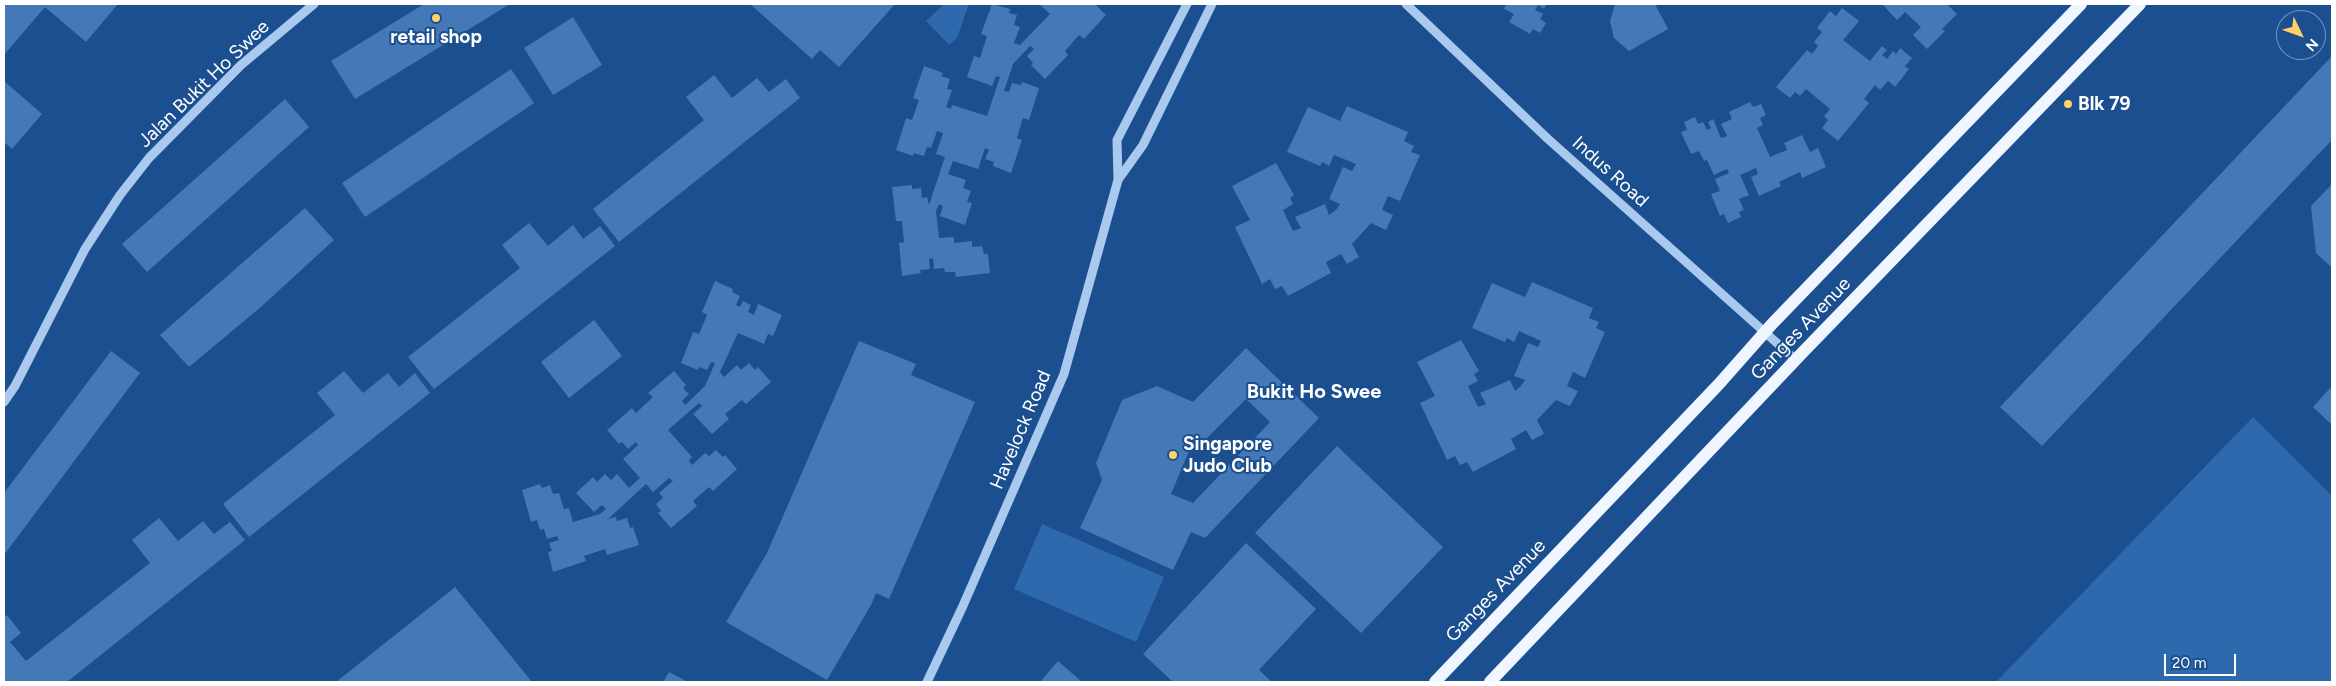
<!DOCTYPE html>
<style>
body{margin:0}
#map{position:relative;width:2336px;height:686px;overflow:hidden;background:#1b4f8f;font-family:Figtree,sans-serif}
canvas{display:block}
.frame{position:absolute;inset:0;border:5px solid #fff;pointer-events:none}
.north{position:absolute;left:2276px;top:10px;width:50px;height:50px;box-sizing:border-box;background:#1b4f8f;border:1px solid #7695bc;border-radius:50%;rotate:132deg;font-size:14px;font-weight:700;line-height:20px;text-align:center;color:#fff}
.north::after{content:'';display:block;margin:auto;width:18px;height:22px;background:#ffd166;clip-path:polygon(50% 0,100% 100%,50% 72%,0 100%)}
.scale{position:absolute;left:2164px;top:654px;width:72px;height:22px;box-sizing:border-box;border:2px solid #fff;border-top:0;padding-left:6px;font-size:15px;line-height:18px;white-space:nowrap;color:#fff;-webkit-text-stroke:4px #1b4f8f;paint-order:stroke}
</style>
<div id="map">
<canvas width="2336" height="686"></canvas>
<div class="frame"></div>
<div class="north">N</div>
<div class="scale">20 m</div>
</div>
<script>
const context = document.querySelector('canvas').getContext('2d');
context.lineJoin = 'round';
function paint(path, color) {
  context.fillStyle = color;
  context.fill(path, 'evenodd');
}
function toPath(rows) {
  const path = new Path2D();
  for (const r of rows) {
    path.moveTo(r[0], r[1]);
    for (let i = 2; i < r.length; i += 2) path.lineTo(r[i], r[i + 1]);
  }
  return path;
}
function stroke(path, color, width, dash) {
  context.strokeStyle = color;
  context.lineWidth = width;
  context.lineCap = dash ? 'butt' : 'round';
  context.setLineDash(dash || []);
  context.stroke(path);
}
function drawText(font, color, halo, rows, align = 'center') {
  context.font = font + ' Figtree,sans-serif';
  context.lineWidth = 4;
  context.setLineDash([]);
  context.textBaseline = 'middle';
  context.strokeStyle = halo;
  context.fillStyle = color;
  for (const [text, x, y, turn = 0] of rows) {
    context.save();
    context.translate(x, y);
    context.rotate((+turn || 0) * Math.PI / 180);
    context.textAlign = isNaN(turn) ? turn : align;
    if (halo) context.strokeText(text, 0, 0);
    context.fillText(text, 0, 0);
    context.restore();
  }
}
const green = toPath([
 [944,4,969,4,957,38,949,45,926,21],
 [2253,417,2332,496,2332,682,1996,682],
 [1042,524,1164,577,1136,642,1014,589]
]);
const building = toPath([
 [4,4,118,4,86,42,45,7,4,55],
 [424,4,510,4,355,99,331,61],
 [750,4,895,4,839,67,820,50,812,59],
 [992,4,1010,9,1009,13,1017,15,1014,25,1020,27,1014,43,1020,45,1050,14,1039,4,1095,4,1106,15,1084,39,1079,35,1065,51,1068,55,1045,79,1031,65,1033,63,1027,56,1034,49,1030,46,1013,64,1004,91,1009,92,1012,83,1021,85,1022,82,1039,88,1029,120,1023,118,1017,138,1022,140,1011,173,993,166,994,162,985,159,989,150,985,148,978,169,953,161,948,174,966,180,963,188,971,191,967,202,972,203,965,225,940,216,943,206,939,204,936,211,939,238,954,237,954,243,972,241,972,247,982,246,984,254,988,254,990,273,956,277,955,272,945,272,944,268,934,269,933,258,929,259,930,269,920,270,921,273,902,276,899,243,904,242,902,221,896,221,892,187,912,185,912,189,921,188,922,198,927,197,929,205,945,157,936,154,943,133,937,131,931,148,927,147,924,156,914,153,913,156,896,150,906,118,912,120,919,100,913,98,924,66,943,73,941,76,950,79,947,89,952,90,946,107,951,109,952,105,987,116,1000,77,996,76,992,86,967,77,974,56,980,58,987,36,981,34],
 [1503,4,1547,4,1544,9,1538,5,1535,10,1543,14,1540,19,1546,23,1540,33,1533,29,1530,34,1509,22,1514,14,1504,9,1506,5],
 [1615,4,1655,4,1668,29,1629,51,1614,38,1610,21],
 [1882,4,1947,4,1957,14,1942,29,1945,31,1927,49,1913,35,1921,27,1905,12,1897,20],
 [1842,8,1859,21,1843,40,1870,61,1882,46,1887,50,1882,55,1887,59,1893,51,1896,54,1900,48,1912,58,1905,66,1909,69,1895,87,1888,81,1880,90,1875,85,1864,99,1869,103,1838,141,1822,128,1828,120,1824,116,1830,109,1806,89,1800,96,1795,92,1790,98,1776,87,1807,50,1812,54,1818,46,1814,42,1822,32,1817,28,1830,11,1836,16],
 [573,17,602,65,553,95,524,48],
 [2332,56,2332,140,2042,446,2000,407],
 [511,69,534,103,365,217,342,183],
 [714,75,732,98,757,78,769,92,786,79,800,98,619,242,593,209,704,120,686,97],
 [4,81,42,114,12,149,4,142],
 [285,99,309,127,147,272,122,244],
 [1750,102,1753,107,1761,104,1766,115,1760,118,1763,125,1757,128,1770,157,1787,150,1784,143,1802,135,1810,152,1818,148,1826,167,1802,178,1800,172,1779,182,1781,186,1759,196,1751,177,1758,174,1756,168,1740,175,1749,195,1739,199,1744,210,1739,212,1741,217,1728,223,1724,214,1720,216,1711,194,1720,191,1715,179,1729,173,1727,169,1714,175,1707,160,1704,161,1699,151,1691,154,1681,132,1687,130,1684,122,1695,117,1698,124,1703,122,1707,130,1711,128,1708,122,1713,119,1721,138,1727,136,1721,124,1732,119,1729,112],
 [1347,106,1408,132,1404,141,1414,146,1411,152,1420,155,1400,201,1388,196,1382,210,1393,215,1386,230,1371,223,1352,244,1359,257,1347,264,1341,254,1326,262,1331,273,1288,296,1282,286,1275,289,1270,279,1262,284,1235,227,1250,220,1232,186,1276,163,1294,195,1290,198,1293,204,1283,210,1293,231,1301,228,1295,217,1325,204,1329,215,1336,210,1340,204,1329,199,1343,167,1352,171,1356,164,1334,155,1329,166,1322,162,1320,166,1287,152,1308,107,1340,121],
 [2332,184,2332,268,2316,253,2311,206],
 [305,208,334,240,262,306,189,367,160,335],
 [529,223,548,246,573,225,583,239,600,226,615,246,434,389,408,357,520,268,502,245],
 [715,281,733,289,732,292,740,296,736,305,740,307,743,301,751,305,748,312,754,315,758,304,782,315,773,336,768,334,764,344,738,333,720,372,724,377,737,365,741,370,749,363,755,370,758,367,771,382,746,404,742,400,725,414,729,419,712,434,693,414,702,406,699,403,668,430,692,457,689,461,692,465,705,453,709,456,716,450,723,457,725,455,737,469,713,491,709,487,693,501,697,506,671,528,658,513,661,511,656,504,663,498,659,493,673,481,669,478,653,492,646,484,608,519,616,517,617,521,627,518,630,528,633,527,639,545,607,555,605,549,584,556,586,561,553,572,548,552,552,551,549,543,559,540,557,536,547,539,544,529,540,530,537,520,531,522,522,490,540,484,542,488,550,485,553,494,559,493,564,509,569,508,573,522,600,514,606,509,602,505,594,512,576,493,593,477,597,482,605,474,611,480,617,474,629,488,640,478,623,459,638,445,636,442,628,449,622,442,619,444,607,430,632,408,636,413,653,397,648,393,674,371,686,385,683,388,689,394,682,401,685,405,705,386,715,363,711,362,707,370,699,367,698,370,681,363,693,332,699,334,707,315,702,312],
 [1532,282,1593,308,1589,318,1599,322,1596,328,1605,332,1585,378,1573,372,1567,386,1578,391,1570,406,1556,400,1537,420,1544,434,1532,440,1526,430,1511,439,1516,449,1473,472,1467,462,1460,465,1455,456,1447,460,1420,403,1435,396,1417,362,1461,340,1479,371,1474,374,1478,381,1468,386,1478,407,1486,404,1480,393,1510,380,1515,391,1521,386,1525,380,1514,376,1528,343,1538,347,1541,341,1519,331,1514,342,1507,338,1505,342,1472,328,1492,283,1525,297],
 [594,320,622,356,569,398,541,362],
 [859,341,916,364,911,375,975,402,889,599,876,593,871,605,827,680,726,622,767,553],
 [1246,348,1319,418,1205,538,1191,532,1173,570,1080,528,1102,480,1096,463,1122,400,1157,386,1193,402],
 [1246,399,1270,422,1193,503,1171,494,1192,444,1207,438],
 [111,351,140,373,4,555,4,493],
 [344,371,363,393,388,373,399,387,415,373,430,393,249,537,223,504,335,415,317,393],
 [2332,386,2332,425,2313,407],
 [1337,446,1443,547,1361,633,1255,533],
 [159,518,178,541,203,521,214,534,230,522,245,540,67,682,4,682,4,618,7,615,21,633,10,642,26,661,150,563,132,540],
 [1246,543,1316,609,1259,670,1272,682,1173,682,1143,654],
 [455,587,532,682,336,682,444,596],
 [1058,661,1082,682,1040,682],
 [669,672,688,682,663,682]
]);
const minor = toPath([
 [1406,4,1548,139,1796,360],
 [1118,180,1143,145,1212,4],
 [4,402,15,386,85,249,120,195,149,158,241,65,314,4],
 [927,682,962,608,1064,374,1118,180,1117,140,1187,4]
]);
const major = toPath([
 [1435,682,1719,384,1772,324,2081,4],
 [1490,682,1803,352,2140,4]
]);
const markers = [
 [436,18,5,"#ffd166"],
 [2068,104,5,"#ffd166"],
 [1173,455,5,"#ffd166"]
];
const poiNames = [
 ["retail shop",436,37,"center"],
 ["Blk 79",2078,104],
 ["Singapore",1183,444],
 ["Judo Club",1183,466]
];
const streetNames = [
 ["Jalan Bukit Ho Swee",204,84,-44],
 ["Indus Road",1610,172,42],
 ["Ganges Avenue",1801,329,-46],
 ["Havelock Road",1021,430,-67],
 ["Ganges Avenue",1496,591,-46]
];
const neighbourhoodNames = [
 ["Bukit Ho Swee",1314,392]
];
paint(green, '#2e69ad');
paint(building, '#4478b7');
stroke(minor, '#a9c9ee', 9);
stroke(major, '#f0f6ff', 12);
for (const [x, y, r, color] of markers) {
  const dot = new Path2D();
  dot.arc(x, y, r, 0, 2 * Math.PI);
  context.fillStyle = color;
  context.fill(dot);
  stroke(dot, '#1b4f8f', 2);
}
drawText('bold 19px', '#fff', '#1b4f8f', poiNames, 'left');
drawText('19px', '#fff', '#1b4f8f', streetNames);
drawText('bold 20px', '#fff', '#1b4f8f', neighbourhoodNames);
</script>
